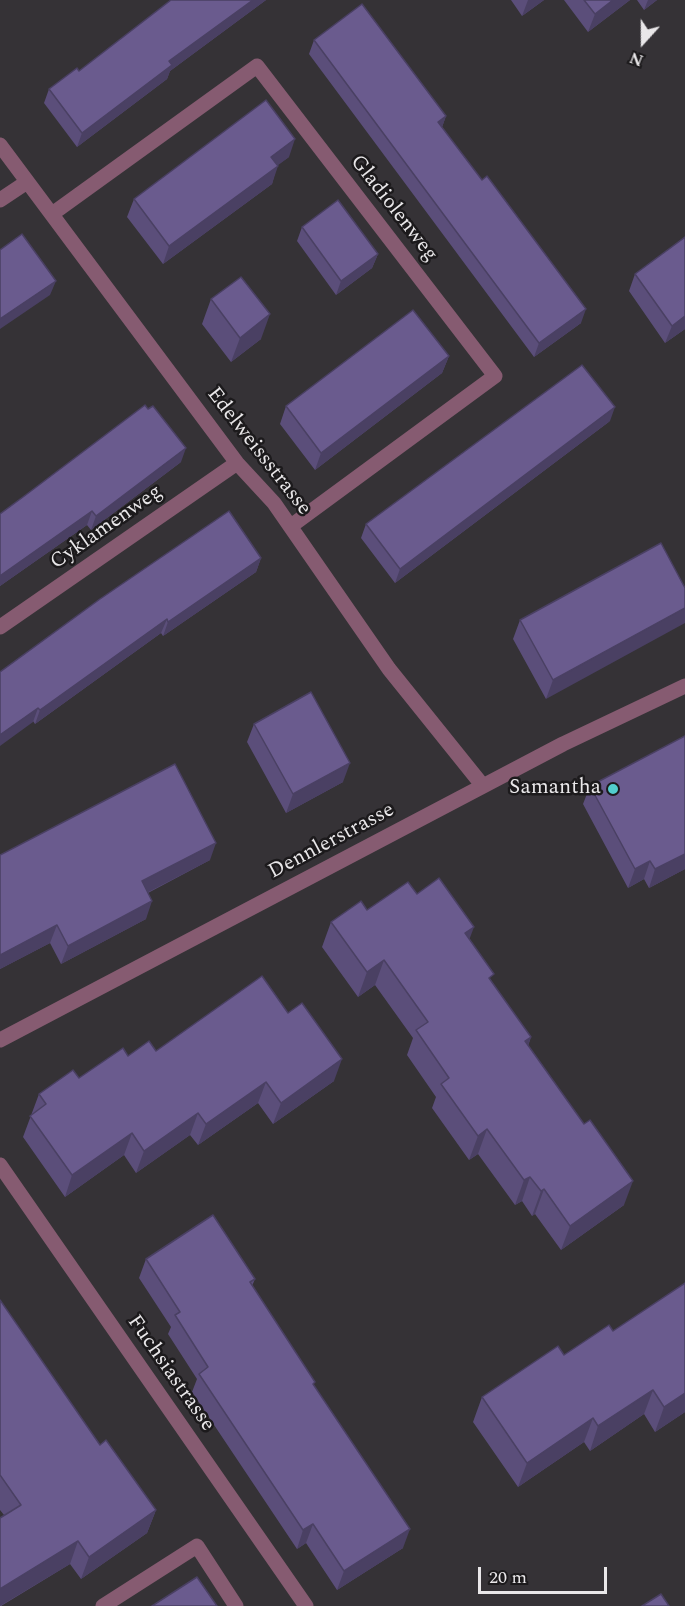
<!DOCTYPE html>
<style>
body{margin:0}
#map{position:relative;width:685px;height:1606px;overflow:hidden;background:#353236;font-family:Spectral,serif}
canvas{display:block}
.north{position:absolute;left:613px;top:12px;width:60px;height:60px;-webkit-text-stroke:4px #1c1a1c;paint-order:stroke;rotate:201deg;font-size:16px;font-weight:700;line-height:24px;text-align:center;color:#e9e7e9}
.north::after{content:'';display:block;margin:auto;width:21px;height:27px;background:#e9e7e9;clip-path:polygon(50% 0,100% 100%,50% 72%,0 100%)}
.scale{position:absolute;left:478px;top:1567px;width:129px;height:27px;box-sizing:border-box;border:3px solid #e9e7e9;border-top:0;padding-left:8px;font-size:18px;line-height:21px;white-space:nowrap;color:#e9e7e9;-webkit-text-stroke:4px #1c1a1c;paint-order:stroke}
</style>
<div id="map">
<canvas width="685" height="1606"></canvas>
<div class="north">N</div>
<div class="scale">20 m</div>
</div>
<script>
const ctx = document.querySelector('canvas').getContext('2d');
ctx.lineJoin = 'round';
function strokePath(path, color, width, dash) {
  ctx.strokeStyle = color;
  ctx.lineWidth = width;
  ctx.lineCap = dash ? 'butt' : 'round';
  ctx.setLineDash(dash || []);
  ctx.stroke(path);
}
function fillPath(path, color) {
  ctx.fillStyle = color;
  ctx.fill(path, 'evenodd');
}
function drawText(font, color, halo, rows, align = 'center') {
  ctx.font = font + ' Spectral,serif';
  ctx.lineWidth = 5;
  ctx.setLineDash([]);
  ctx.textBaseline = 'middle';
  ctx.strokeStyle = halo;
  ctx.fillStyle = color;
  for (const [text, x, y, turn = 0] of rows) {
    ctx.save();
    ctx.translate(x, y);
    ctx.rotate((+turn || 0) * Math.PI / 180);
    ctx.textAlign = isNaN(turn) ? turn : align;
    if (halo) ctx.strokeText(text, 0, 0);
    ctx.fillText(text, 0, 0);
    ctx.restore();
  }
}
const street = new Path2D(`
 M0,145L237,463L274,503L389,669L483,786
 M0,200L27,182
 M52,214L257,66L495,376L291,526
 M0,627L237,463
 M0,1040L563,744L685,686
 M0,1165L306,1606
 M103,1606L197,1546L236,1606`);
const wall = new Path2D(`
 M171,0H266L170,71L167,79L77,147L44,103L49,89L79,71Z
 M511,0H544L522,16Z
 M564,0H630L588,32Z
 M637,0H657L644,10Z
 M314,40L446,116L442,127L581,323L534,357L309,54Z
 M289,157L277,165L272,184L163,264L127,217L134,199Z
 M302,227L378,254L372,268L336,295L297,241Z
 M635,274L685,329L665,343L629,291Z
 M211,299L261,339L231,362L202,324Z
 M449,356L442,373L315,470L280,424L286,406Z
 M610,421L395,583L361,538L366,524Z
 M181,462L91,530L87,525L0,586V514Z
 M661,543L546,699L513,639L520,620Z
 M261,558L256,572L163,636L161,633L35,724L0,672Z
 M254,724L343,782L286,813L247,742Z
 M685,736V869L649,888L644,879L628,888L583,804L590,786Z
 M0,855L210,860L148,893L146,919L61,964L50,943L0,969Z
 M417,894L469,940L492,982L531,1037L528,1046L624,1205L561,1250L535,1214L532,1216L522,1201L515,1205L478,1154L469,1160L432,1108L436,1097L407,1055L413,1038L375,985L358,997L322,947L331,922Z
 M156,1051L334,1081L273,1124L258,1103L198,1145L190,1135L136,1173L124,1155L65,1197L23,1137L39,1094L79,1078L128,1056Z
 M146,1259L255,1279L252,1286L314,1386L403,1548L337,1590L306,1543L297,1549L192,1392L197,1379L168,1334L171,1327L139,1278Z
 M685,1283V1412L655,1432L644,1414L590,1451L584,1442L518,1487L473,1422L482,1397L564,1355L613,1331Z
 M0,1300L100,1445L156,1510L147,1533L81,1579L70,1564L1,1606H0L4,1515L0,1510Z`);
const shadedWall = new Path2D(`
 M253,0H266L170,71L167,79L77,147L82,133L169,61Z
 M528,0H544L522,16Z
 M613,0H630L588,32L595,14Z
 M648,0H657L644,10Z
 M446,116L441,130L438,122Z
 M295,139L289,157L265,175L271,157Z
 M278,166L272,184L163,264L169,246Z
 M378,254L372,268L336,295L341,281Z
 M56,281L50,295L0,329V319Z
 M586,309L581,323L534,357L539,343Z
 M270,314L261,339L231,362L240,338Z
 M685,316V329L665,343L672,326Z
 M449,356L442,373L315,470L321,453Z
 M615,407L610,421L395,583L400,569Z
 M186,448L181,462L91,530L96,516Z
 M92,511L87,525L0,586V576Z
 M261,558L256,572L163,636L168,622Z
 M685,608V623L546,699L553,680Z
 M167,619L161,633L35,724L40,710Z
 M38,708L33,722L0,746V735Z
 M350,763L343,782L286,813L293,794Z
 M216,843L210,860L135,899L142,881Z
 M685,854V869L649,888L655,869Z
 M650,861L644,879L628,888L635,869Z
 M152,901L146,919L61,964L68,946Z
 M57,925L50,943L0,969V955Z
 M474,927L465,951V933Z
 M384,960L375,985L358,997L367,972Z
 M531,1037L522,1062L525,1041Z
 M342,1059L334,1081L273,1124L281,1103Z
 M266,1082L258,1103L198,1145L206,1124Z
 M198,1113L190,1135L136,1173L144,1151Z
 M487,1129L478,1154L469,1160L478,1136Z
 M132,1133L124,1155L65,1197L72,1175Z
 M530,1177L522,1201L515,1205L524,1180Z
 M633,1181L624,1205L561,1250L570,1226Z
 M544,1189L535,1214L532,1216L541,1191Z
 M653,1390L644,1414L590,1451L598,1426Z
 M685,1393V1412L655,1432L664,1407Z
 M593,1418L584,1442L518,1487L527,1463Z
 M156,1510L147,1533L81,1579L89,1557Z
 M313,1524L306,1543L297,1549L303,1530Z
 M410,1529L403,1548L337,1590L344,1571Z
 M78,1541L70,1564L0,1606V1589Z`);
const building = new Path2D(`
 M171,0H253L169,61L172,65L82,133L49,89L77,68L79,71Z
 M584,0H613L595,14Z
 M362,4L446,116L438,122L482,180L487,176L586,309L539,343L314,40Z
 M266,100L295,139L271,157L278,166L169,246L134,199Z
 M338,200L378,254L341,281L302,227Z
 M22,234L56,281L0,319V250Z
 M685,237V316L672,326L635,274Z
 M241,277L270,314L240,338L211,299Z
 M413,310L449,356L321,453L286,406Z
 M582,365L615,407L400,569L366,524Z
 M145,405L148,409L153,406L186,448L96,516L92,511L0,576V514L27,494Z
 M229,511L261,558L168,622L167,619L40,710L38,708L0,735V672L100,599Z
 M661,543L685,588V608L553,680L520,620Z
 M311,692L350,763L293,794L254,724Z
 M685,736V854L655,869L650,861L635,869L590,786Z
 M175,764L216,843L142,881L152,901L68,946L57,925L0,955V855Z
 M439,878L474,927L465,933L494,974L489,978L531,1037L525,1041L584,1124L590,1120L633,1181L570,1226L544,1189L541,1191L530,1177L524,1180L487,1129L478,1136L441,1084L449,1078L416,1030L428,1022L384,960L367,972L331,922L361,901L367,910L408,882L417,894Z
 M262,976L288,1013L302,1003L342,1059L281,1103L266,1082L206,1124L198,1113L144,1151L132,1133L72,1175L30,1116L46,1104L39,1094L73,1070L79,1078L123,1048L128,1056L149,1041L156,1051Z
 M213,1215L255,1279L250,1282L315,1382L313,1384L410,1529L344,1571L313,1524L303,1530L199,1374L208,1367L175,1315L180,1312L146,1259Z
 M685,1283V1393L664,1407L653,1390L598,1426L593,1418L527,1463L482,1397L558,1346L564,1355L609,1325L613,1331Z
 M0,1300L100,1445L106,1440L156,1510L89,1557L78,1541L0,1589V1518L21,1505L0,1475Z
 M197,1577L217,1606H152Z
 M661,1594L669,1606H642Z`);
const markers = [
 [613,789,6,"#52cdcd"]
];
const streetNames = [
 ["Gladiolenweg",393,209,52],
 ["Edelweissstrasse",258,452,52],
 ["Cyklamenweg",107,528,-35],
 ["Dennlerstrasse",332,842,-28],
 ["Fuchsiastrasse",170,1374,55]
];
const poiNames = [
 ["Samantha",601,789]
];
strokePath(street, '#865b71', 15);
fillPath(wall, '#5b4e7a');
fillPath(shadedWall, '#4a4063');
fillPath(building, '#6a5b8e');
strokePath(building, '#4a4063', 1.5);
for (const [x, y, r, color] of markers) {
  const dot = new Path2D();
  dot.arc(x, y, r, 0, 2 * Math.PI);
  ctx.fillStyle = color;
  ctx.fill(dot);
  strokePath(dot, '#1c1a1c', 2);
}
drawText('21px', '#e9e7e9', '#1c1a1c', streetNames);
drawText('21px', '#e9e7e9', '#1c1a1c', poiNames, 'right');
</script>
